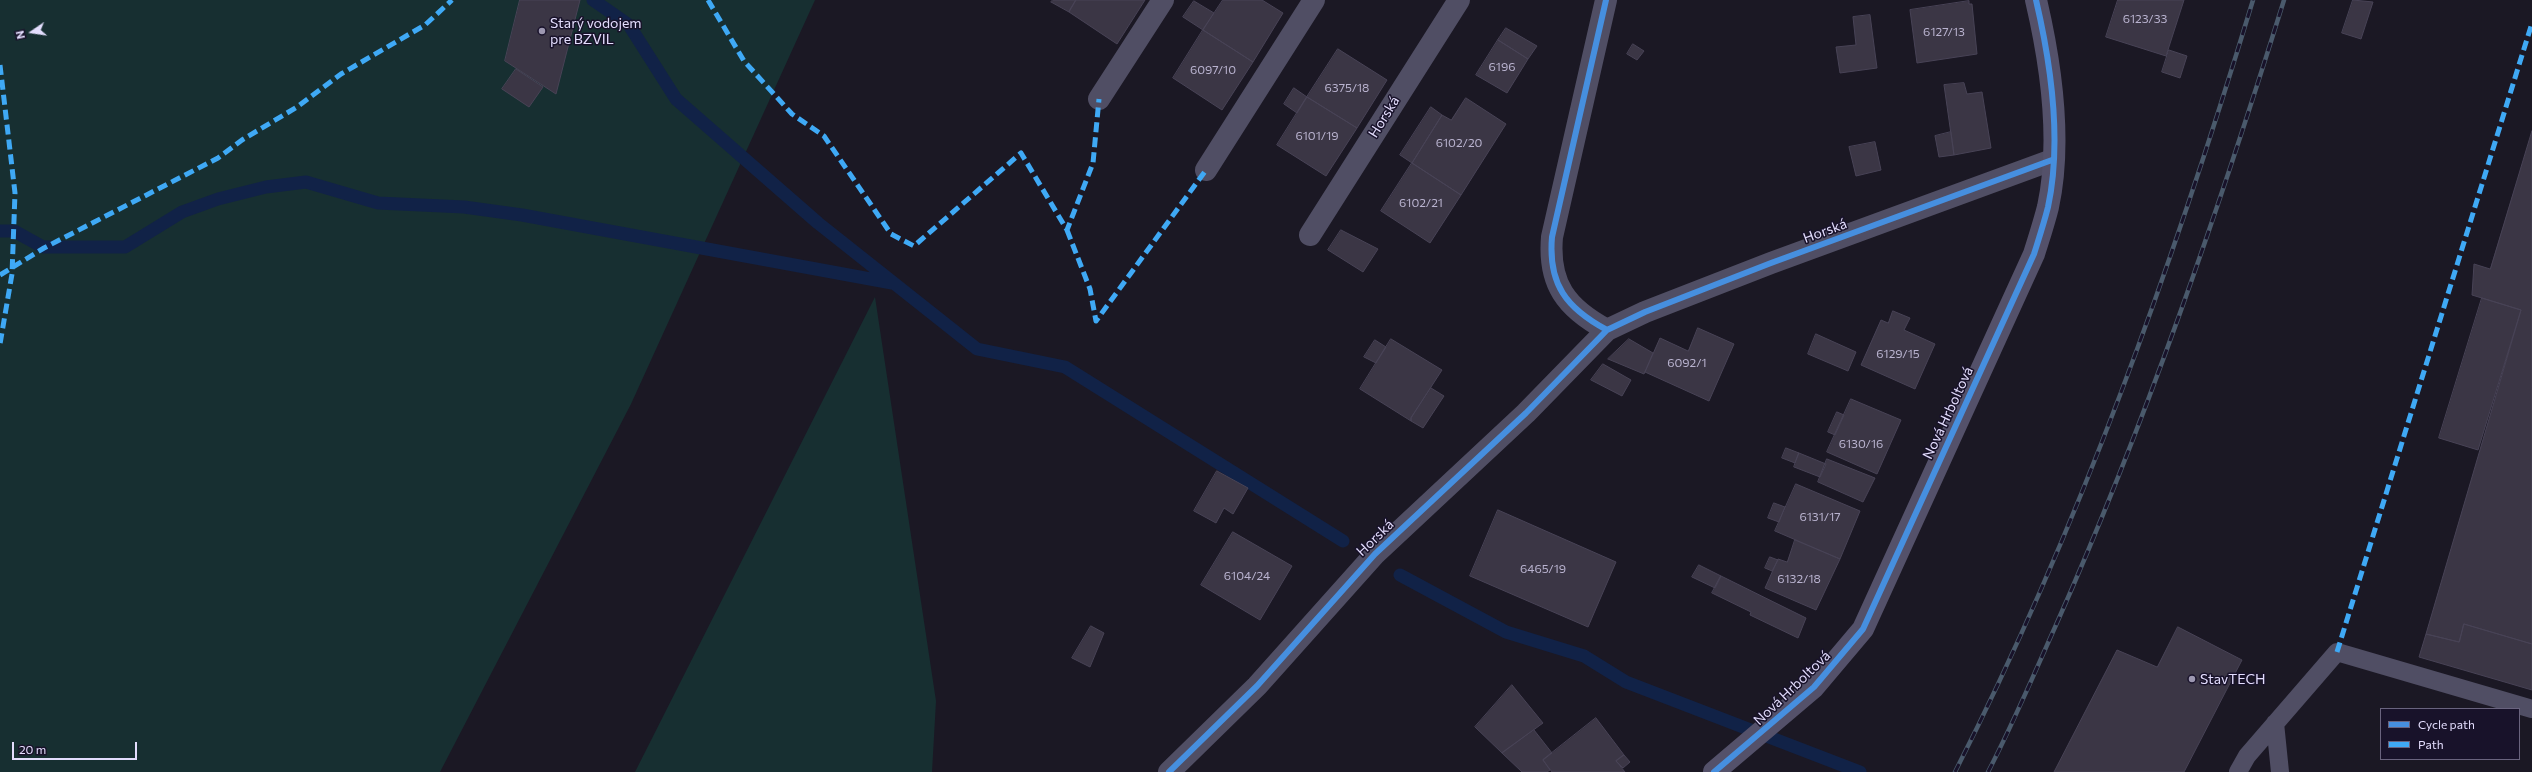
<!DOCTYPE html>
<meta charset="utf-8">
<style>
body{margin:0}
#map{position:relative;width:2532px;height:772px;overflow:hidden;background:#1b1824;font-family:Commissioner,sans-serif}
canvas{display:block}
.legend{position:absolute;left:2380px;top:708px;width:140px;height:52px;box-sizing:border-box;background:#18122a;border:1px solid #69637e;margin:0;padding:5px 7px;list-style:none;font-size:12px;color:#e3ddfd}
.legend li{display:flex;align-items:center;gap:8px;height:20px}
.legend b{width:20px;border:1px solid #69637e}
.north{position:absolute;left:12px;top:12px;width:40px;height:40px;-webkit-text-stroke:3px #18122a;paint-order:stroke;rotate:257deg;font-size:11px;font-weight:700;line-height:16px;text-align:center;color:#e3ddfd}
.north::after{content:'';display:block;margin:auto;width:14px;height:18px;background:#e3ddfd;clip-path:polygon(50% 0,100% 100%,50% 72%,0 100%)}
.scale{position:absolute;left:12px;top:742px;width:125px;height:18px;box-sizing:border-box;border:2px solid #e3ddfd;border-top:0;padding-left:5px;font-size:12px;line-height:14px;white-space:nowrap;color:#e3ddfd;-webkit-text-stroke:3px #18122a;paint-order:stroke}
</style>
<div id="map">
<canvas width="2532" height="772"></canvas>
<ul class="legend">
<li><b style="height:5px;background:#468fdf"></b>Cycle path</li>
<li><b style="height:5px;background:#3fa9f5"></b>Path</li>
</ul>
<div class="north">N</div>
<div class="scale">20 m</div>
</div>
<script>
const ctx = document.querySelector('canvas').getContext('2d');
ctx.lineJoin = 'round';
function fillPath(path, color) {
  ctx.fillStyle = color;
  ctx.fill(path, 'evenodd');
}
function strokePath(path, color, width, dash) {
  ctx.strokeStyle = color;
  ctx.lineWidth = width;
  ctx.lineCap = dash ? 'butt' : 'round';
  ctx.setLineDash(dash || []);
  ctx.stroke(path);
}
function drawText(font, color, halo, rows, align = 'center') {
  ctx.font = font + ' Commissioner,sans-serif';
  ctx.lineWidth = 3;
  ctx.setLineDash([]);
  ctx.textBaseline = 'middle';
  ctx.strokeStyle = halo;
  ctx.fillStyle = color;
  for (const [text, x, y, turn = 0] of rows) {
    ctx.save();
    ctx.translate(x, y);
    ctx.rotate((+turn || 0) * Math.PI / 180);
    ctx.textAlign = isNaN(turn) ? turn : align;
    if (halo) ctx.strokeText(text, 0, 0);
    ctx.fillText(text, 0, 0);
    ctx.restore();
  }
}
const green = new Path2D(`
 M0,0H815L631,404L440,772H0Z
 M875,297L936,701L932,772H635Z`);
const stream = new Path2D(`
 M593,0L629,25L676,99L818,223L977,349L1065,367L1343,541
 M0,231H14L43,247H125L182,212L218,199L266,187L306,182L378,203L464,207L522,215L892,283
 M1400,575L1506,632L1584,656L1626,682L1860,772`);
const building = new Path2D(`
 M520,0H580L556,94L505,61Z
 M1053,0H1076L1069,12L1051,2Z
 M1076,0H1145L1117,44L1069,12Z
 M1223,0H1262L1283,13L1253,62L1203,30Z
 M2118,0H2184L2166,56L2106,37Z
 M2353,0L2373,2L2361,39L2342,33Z
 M1194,1L1214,13L1203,30L1183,17Z
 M1969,1V4H1972L1977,54L1917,63L1910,10Z
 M1870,15L1877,68L1840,73L1836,47L1856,45L1853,17Z
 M1506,28L1537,46L1528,59L1498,40Z
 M1203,30L1253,62L1222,110L1173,78Z
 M1498,40L1528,59L1507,93L1476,75Z
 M1633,44L1644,51L1637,60L1627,54Z
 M1338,49L1387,80L1357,128L1307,97Z
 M2169,50L2187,56L2180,78L2162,72Z
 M516,69L543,87L529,107L502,89Z
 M1964,83L1967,94L1982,92L1991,148L1954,155L1944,85Z
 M1294,88L1307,97L1297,113L1284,104Z
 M1307,97L1357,128L1326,176L1277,145Z
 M1466,98L1506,124L1461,195L1412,163L1442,115L1451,120Z
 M1431,107L1442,115L1412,163L1400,155Z
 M2532,131V644L2464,624L2459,642L2426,634L2521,310L2472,295L2474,264L2490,269Z
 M1951,132L1954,155L1939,157L1935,136Z
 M1875,142L1881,170L1856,176L1849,147Z
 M1412,163L1461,195L1430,243L1381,211Z
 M1341,230L1378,249L1363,272L1328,250Z
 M2482,298L2521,310L2478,450L2439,438Z
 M1893,311L1910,318L1904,330L1935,344L1915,389L1861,365L1881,320L1888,323Z
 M1698,328L1734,344L1709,401L1645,372L1660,338L1688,351Z
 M1816,334L1856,352L1848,371L1808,354Z
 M1391,339L1442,370L1411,418V421L1360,389Z
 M1629,339L1653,353L1644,374L1608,359Z
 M1375,340L1386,347L1376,363L1364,357Z
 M1603,364L1631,380L1622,396L1591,380Z
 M1431,388L1444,396L1423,428L1411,421V418Z
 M1851,399L1901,420L1877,474L1827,452Z
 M1837,412L1844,415L1835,435L1828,432Z
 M1786,448L1799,453L1795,463L1782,458Z
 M1799,453L1826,464L1820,477L1794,467Z
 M1827,459L1875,478L1863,502L1818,482Z
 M1217,471L1248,488L1233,514L1224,508L1216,523L1194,511Z
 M1796,484L1860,511L1840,559L1775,531Z
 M1774,503L1785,507L1779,522L1768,518Z
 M1498,510L1616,562L1588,627L1470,576Z
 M1233,532L1292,566L1260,620L1201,585Z
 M1795,540L1840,559L1816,610L1765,588L1778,559L1787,562Z
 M1770,557L1778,560L1772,571L1765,568Z
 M1699,565L1721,576L1715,588L1692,577Z
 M1721,576L1806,618L1798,638L1750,615L1751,612L1712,593Z
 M2464,624L2532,644V690L2419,657L2426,634L2459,642Z
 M1091,626L1104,633L1090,667L1072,658Z
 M2178,627L2242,660L2184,772H2054L2117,650L2157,667Z
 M1512,685L1543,723L1502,753L1475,727Z
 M1596,718L1624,755L1616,761L1625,772H1552L1543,760Z
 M1534,730L1552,753L1543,760L1550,770L1547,772H1522L1502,753Z
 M1624,755L1630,762L1623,768L1616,761Z`);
const lane = new Path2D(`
 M2275,723L2280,772
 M2238,772L2247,756L2337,652L2532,709`);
const street = new Path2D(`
 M1606,0L1552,237C1548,284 1566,308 1607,330
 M1099,99L1163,0
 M1206,170L1314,0
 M1310,235L1459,0
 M1169,772L1257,686L1375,554L1526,413L1607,330L1645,312L1771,263L2052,160`);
const secondary = new Path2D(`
 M1714,772L1814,687L1863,629L2034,254C2039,238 2044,223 2048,207C2062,142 2051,64 2036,0`);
const rail = new Path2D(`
 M1955,772C2080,526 2173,264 2253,0
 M1988,772C2013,724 2034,674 2056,625C2146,422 2218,212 2284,0`);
const quiet = new Path2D(`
 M708,0L744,61L792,114L824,136L891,234L914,246L1021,153L1067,230L1093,163L1099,99
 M0,65L15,193L12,274L0,344
 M1067,230L1090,289L1096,321L1206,170
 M0,275L44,248L218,158L242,140L297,107L341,74L425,25L452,0
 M2337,652L2532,23`);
const cycleway = new Path2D(`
 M1606,0L1552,237C1548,284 1566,308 1607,330
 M1169,772L1257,686L1375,554L1526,413L1607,330L1645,312L1771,263L2052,160
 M1714,772L1814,687L1863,629L2034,254C2039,238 2044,223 2048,207C2062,142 2051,64 2036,0`);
const markers = [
 [542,31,4,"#9d98b1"],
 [2192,679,4,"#9d98b1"]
];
const numberNames = [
 ["6123/33",2145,19],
 ["6127/13",1944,32],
 ["6196",1502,67],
 ["6097/10",1213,70],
 ["6375/18",1347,88],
 ["6101/19",1317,136],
 ["6102/20",1459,143],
 ["6102/21",1421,203],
 ["6129/15",1898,354],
 ["6092/1",1687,363],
 ["6130/16",1861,444],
 ["6131/17",1820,517],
 ["6465/19",1543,569],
 ["6104/24",1247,576],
 ["6132/18",1799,579]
];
const poiNames = [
 ["Starý vodojem",550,23],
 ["pre BZVIL",550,39],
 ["StavTECH",2200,679]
];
const streetNames = [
 ["Horská",1384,117,-58],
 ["Horská",1825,231,-20],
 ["Nová Hrboltová",1948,413,-65],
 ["Horská",1375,538,-44],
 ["Nová Hrboltová",1792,688,-44]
];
fillPath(green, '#172f31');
strokePath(stream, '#112247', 13);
fillPath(building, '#3b3645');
strokePath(building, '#484356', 1);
strokePath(lane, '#504e64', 18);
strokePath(street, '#504e64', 22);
strokePath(secondary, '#54516a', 22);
strokePath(rail, '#4a5a6c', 4.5);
strokePath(rail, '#18122a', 3, [9]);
strokePath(quiet, '#3fa9f5', 5, [10, 5]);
strokePath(cycleway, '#468fdf', 6);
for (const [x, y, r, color] of markers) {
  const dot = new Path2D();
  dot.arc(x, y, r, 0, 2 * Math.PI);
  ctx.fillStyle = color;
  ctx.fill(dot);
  strokePath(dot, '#18122a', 1.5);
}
drawText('12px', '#b9b3cf', null, numberNames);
drawText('14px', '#e3ddfd', '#18122a', poiNames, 'left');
drawText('14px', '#e3ddfd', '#18122a', streetNames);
</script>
